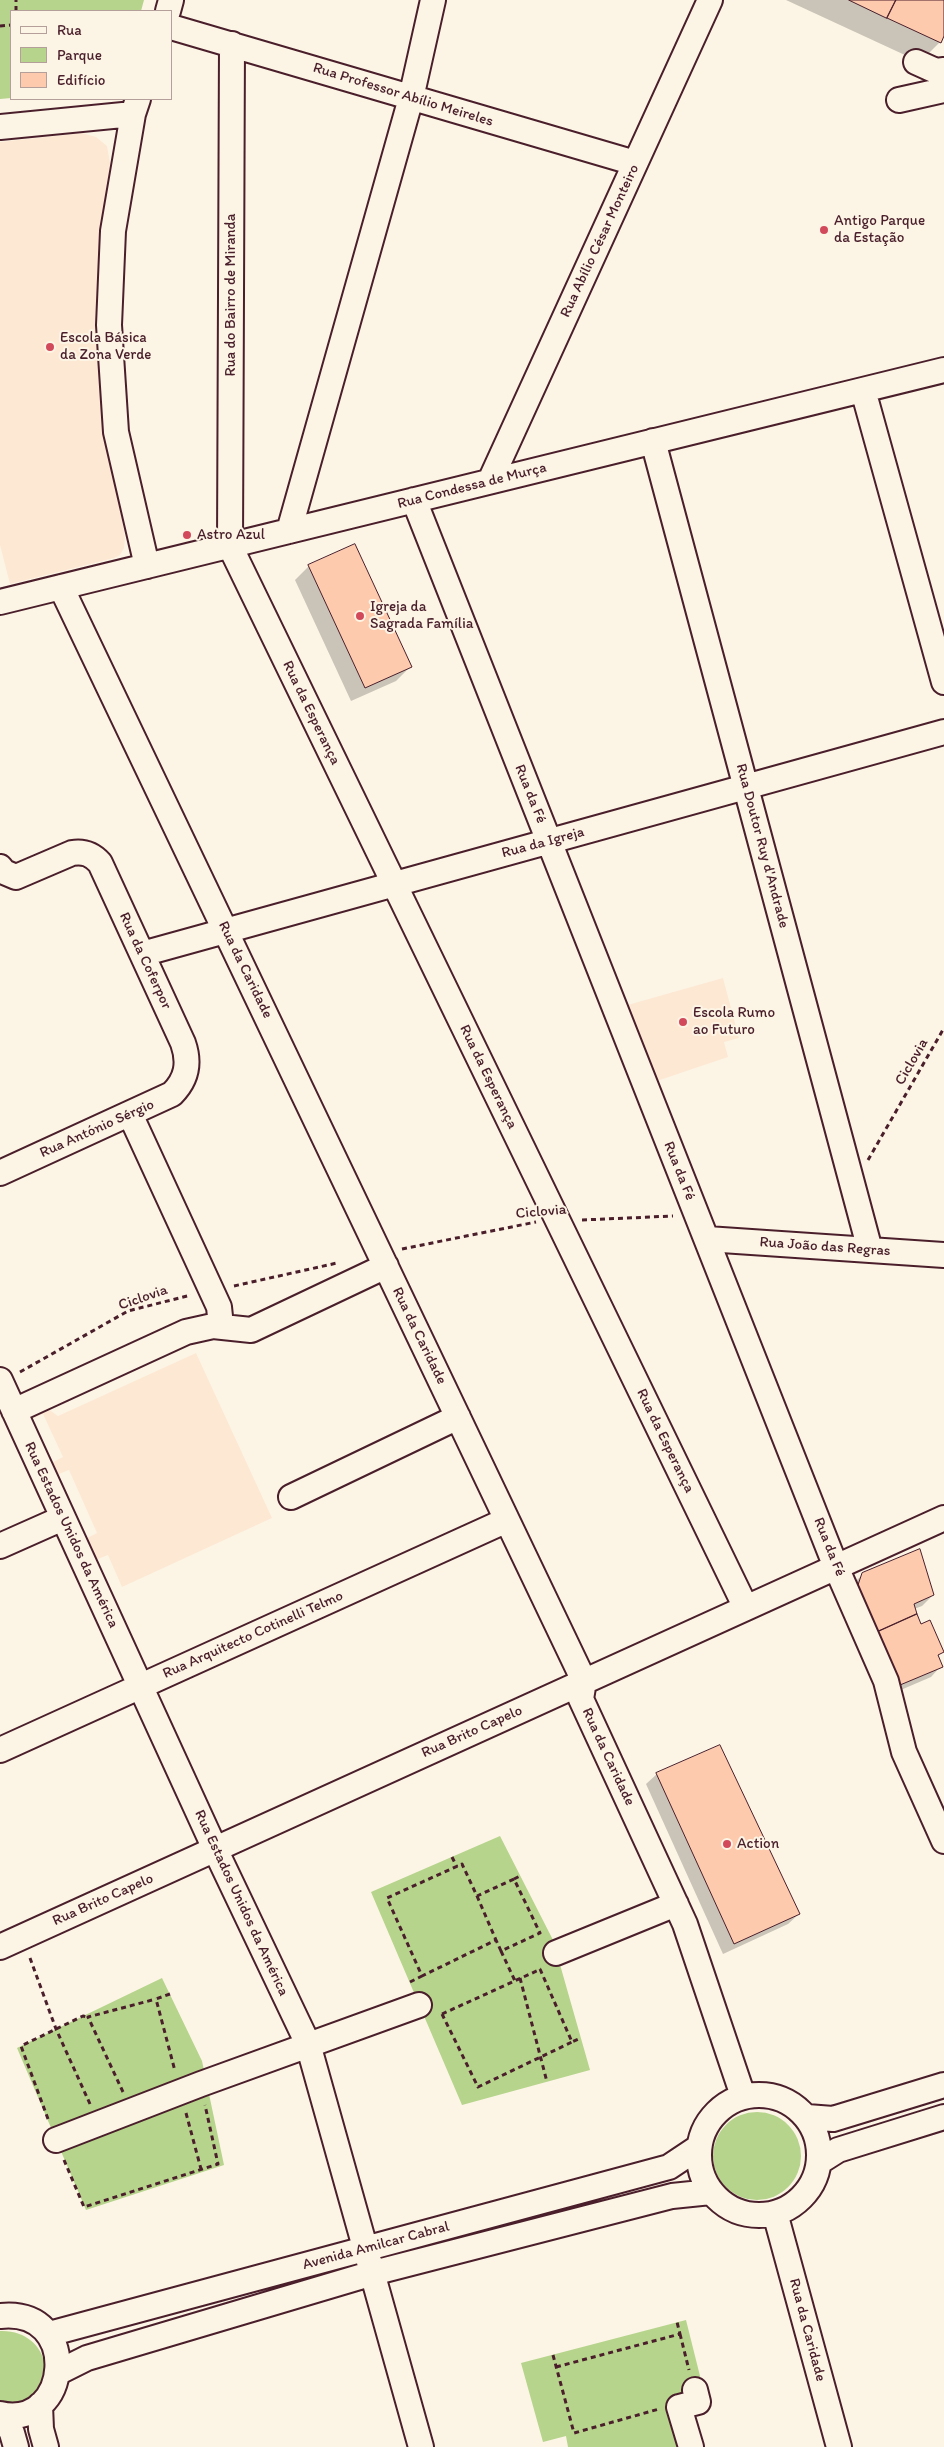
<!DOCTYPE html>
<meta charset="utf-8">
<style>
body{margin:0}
#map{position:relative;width:944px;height:2447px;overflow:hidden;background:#fcf5e5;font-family:Itim,sans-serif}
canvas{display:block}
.legend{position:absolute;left:10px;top:10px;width:162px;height:90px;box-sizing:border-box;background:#fcf5e5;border:1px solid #b59f9b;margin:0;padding:6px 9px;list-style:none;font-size:15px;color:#4a1f2b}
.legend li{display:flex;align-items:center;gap:10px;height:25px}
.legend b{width:25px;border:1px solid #b59f9b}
</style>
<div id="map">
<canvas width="944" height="2447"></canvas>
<ul class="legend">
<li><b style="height:6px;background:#fcf5e5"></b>Rua</li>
<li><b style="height:14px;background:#b6d48c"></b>Parque</li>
<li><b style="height:14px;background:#fecaae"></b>Edifício</li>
</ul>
</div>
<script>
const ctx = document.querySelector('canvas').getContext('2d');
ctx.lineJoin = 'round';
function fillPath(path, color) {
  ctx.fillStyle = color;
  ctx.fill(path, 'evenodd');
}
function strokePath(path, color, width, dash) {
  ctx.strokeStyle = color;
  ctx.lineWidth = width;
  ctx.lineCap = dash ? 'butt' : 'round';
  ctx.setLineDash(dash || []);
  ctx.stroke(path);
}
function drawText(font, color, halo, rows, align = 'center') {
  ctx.font = font + ' Itim,sans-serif';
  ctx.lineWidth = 4;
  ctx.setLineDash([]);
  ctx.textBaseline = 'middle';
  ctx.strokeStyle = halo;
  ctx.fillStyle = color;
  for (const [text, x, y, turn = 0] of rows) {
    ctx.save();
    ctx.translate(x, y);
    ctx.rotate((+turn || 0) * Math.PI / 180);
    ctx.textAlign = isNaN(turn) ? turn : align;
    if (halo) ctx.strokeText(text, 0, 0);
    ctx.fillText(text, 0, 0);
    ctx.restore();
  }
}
const built = new Path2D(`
 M82,133L96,137L107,146L110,163L101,272L99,327L101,397L125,538L124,548L120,555L114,558L10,584L0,545V142Z
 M723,978L739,1038L724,1042L728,1057L654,1082L624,1006Z
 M196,1353L272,1518L122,1587L108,1555L93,1561L83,1540L97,1533L69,1470L54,1476L49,1464L63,1457L43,1414L29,1420L28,1416L44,1406L58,1416Z`);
const green = new Path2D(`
 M0,0H144L141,11H11V98L0,99Z
 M500,1836L553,1940L590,2070L462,2105L371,1892Z
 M162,1978L202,2061L224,2165L86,2210L17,2048Z
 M713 2156a44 44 0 1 1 88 0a44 44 0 1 1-88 0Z
 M686,2320L703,2388L685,2401L667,2407L678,2447H568L566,2436L543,2442L521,2363Z
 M0,2331C50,2329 62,2392 20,2405C14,2407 6,2406 0,2406Z`);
const shadow = new Path2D(`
 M786,0H944V33L940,42L920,62Z
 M309,566L410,667L396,681L351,701L295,580Z
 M863,1574L933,1595L922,1606L914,1609L920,1626L942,1652L937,1657L941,1666L931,1677L889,1695L852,1585Z
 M657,1774L799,1914L788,1924L723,1954L646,1784Z`);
const building = new Path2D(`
 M849,0H896L887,18Z
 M896,0H944V36L941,43L887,18Z
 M355,544L412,667L365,688L308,565Z
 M920,1549L934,1595L914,1604L917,1614L877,1632L856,1591L862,1573Z
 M917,1614L921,1624L930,1620L944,1652L938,1655L943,1667L900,1685L877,1632Z
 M720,1745L800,1914L734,1944L656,1773Z`);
const path = new Path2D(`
 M16,11V0
 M0,26L11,25
 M868,1160L944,1028
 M582,1220L673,1216
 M402,1249L536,1222
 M234,1286L337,1263
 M20,1372L128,1311L191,1295
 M452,1857L457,1867
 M514,1879L520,1876
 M477,1896L496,1940L422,1976L387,1898L462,1864L477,1896L514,1879L540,1933L501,1951L496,1940
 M501,1951L515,1981
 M30,1958L56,2029L90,2104
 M540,1969L572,2042L581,2038
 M520,1978L547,2082
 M410,1982L422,1976
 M170,1994L156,1999L175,2071
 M442,2014L478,2087L572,2042
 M442,2014L541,1969
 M123,2092L88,2017L156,1999
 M186,2113L201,2169
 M48,2119L21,2046L83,2016L88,2017
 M64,2160L84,2207L218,2164L205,2105
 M680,2334L689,2370
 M553,2355L574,2433L659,2409
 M556,2367L680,2334L677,2322`);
const minor = new Path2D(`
 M168,11L171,0
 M171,27L635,163
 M232,44L230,546L746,1608
 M916,62L936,71L944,70
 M138,99L133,114L113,231L109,325L116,432L147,566
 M899,100L944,90
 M0,127L133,114
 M863,390L944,682
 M653,441L870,1250
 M490,481L710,0
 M414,500L836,1567L886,1681L904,1752L944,1841
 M289,531L411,98L433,0
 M61,587L584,1681L581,1699L685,1924L743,2096
 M0,602L944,370
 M0,867L4,872L16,877L72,853C84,851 92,854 100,863L183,1043C190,1063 187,1079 172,1094L0,1173
 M142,954L944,732
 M130,1114L219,1307L221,1326
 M707,1239L944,1255
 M0,1380L215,1849L308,2044L421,2447
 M14,1411L186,1332L213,1326L251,1330L386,1266
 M291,1497L458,1417
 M0,1546L63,1518
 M0,1750L507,1520
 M0,1947L944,1518
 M556,1953L676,1904
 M699 2155a60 60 0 1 1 120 0a60 60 0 1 1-120 0Z
 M807,2117L833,2119L944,2085
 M56,2140L201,2084L419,2005
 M819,2162L838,2150L944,2117
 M775,2213L839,2447
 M0,2316C82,2307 71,2430 0,2414
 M49,2334L669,2167L699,2147
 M59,2372L87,2358L373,2273L672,2196L711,2192
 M40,2405L41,2429L46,2447
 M3,2415L12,2433L16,2447
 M691,2447L679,2407L698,2402L695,2390`);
const markers = [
 [824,230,5,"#d1495b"],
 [50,347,5,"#d1495b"],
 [187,535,5,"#d1495b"],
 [360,616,5,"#d1495b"],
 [683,1022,5,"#d1495b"],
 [727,1844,5,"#d1495b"]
];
const streetNames = [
 ["Rua Professor Abílio Meireles",403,95,17],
 ["Rua Abílio César Monteiro",600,241,-65],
 ["Rua do Bairro de Miranda",231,295,-90],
 ["Rua Condessa de Murça",472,486,-14],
 ["Rua da Esperança",311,713,64],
 ["Rua da Fé",530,794,68],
 ["Rua da Igreja",543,843,-15],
 ["Rua Doutor Ruy d'Andrade",762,846,75],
 ["Rua da Coferpor",145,961,65],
 ["Rua da Caridade",245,970,64],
 ["Ciclovia",912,1062,-60],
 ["Rua da Esperança",488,1077,64],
 ["Rua António Sérgio",97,1129,-24],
 ["Rua da Fé",679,1171,68],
 ["Ciclovia",541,1212,-5],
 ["Rua João das Regras",825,1247,4],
 ["Ciclovia",143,1298,-19],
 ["Rua da Caridade",419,1336,64],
 ["Rua da Esperança",665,1441,64],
 ["Rua Estados Unidos da América",71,1535,65],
 ["Rua da Fé",829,1547,68],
 ["Rua Arquitecto Cotinelli Telmo",253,1635,-24],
 ["Rua Brito Capelo",472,1732,-24],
 ["Rua da Caridade",608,1757,65],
 ["Rua Brito Capelo",103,1900,-24],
 ["Rua Estados Unidos da América",241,1903,65],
 ["Avenida Amilcar Cabral",376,2246,-15],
 ["Rua da Caridade",807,2330,75]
];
const poiNames = [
 ["Antigo Parque",834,221],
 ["da Estação",834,238],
 ["Escola Básica",60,338],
 ["da Zona Verde",60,355],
 ["Astro Azul",197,535],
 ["Igreja da",370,607],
 ["Sagrada Família",370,624],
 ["Escola Rumo",693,1013],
 ["ao Futuro",693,1030],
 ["Action",737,1844]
];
fillPath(built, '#fde8d4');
fillPath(green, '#b6d48c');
fillPath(shadow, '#0003');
fillPath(building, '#fecaae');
strokePath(building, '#4a1f2b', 1);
strokePath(minor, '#4a1f2b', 28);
strokePath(path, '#4a1f2b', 3, [5, 4]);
strokePath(minor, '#fcf5e5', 24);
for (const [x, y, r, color] of markers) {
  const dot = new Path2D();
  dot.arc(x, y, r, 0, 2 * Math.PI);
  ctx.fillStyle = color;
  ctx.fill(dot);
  strokePath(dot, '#fcf5e5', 2);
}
drawText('15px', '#4a1f2b', '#fcf5e5', streetNames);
drawText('15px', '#4a1f2b', '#fcf5e5', poiNames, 'left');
</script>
